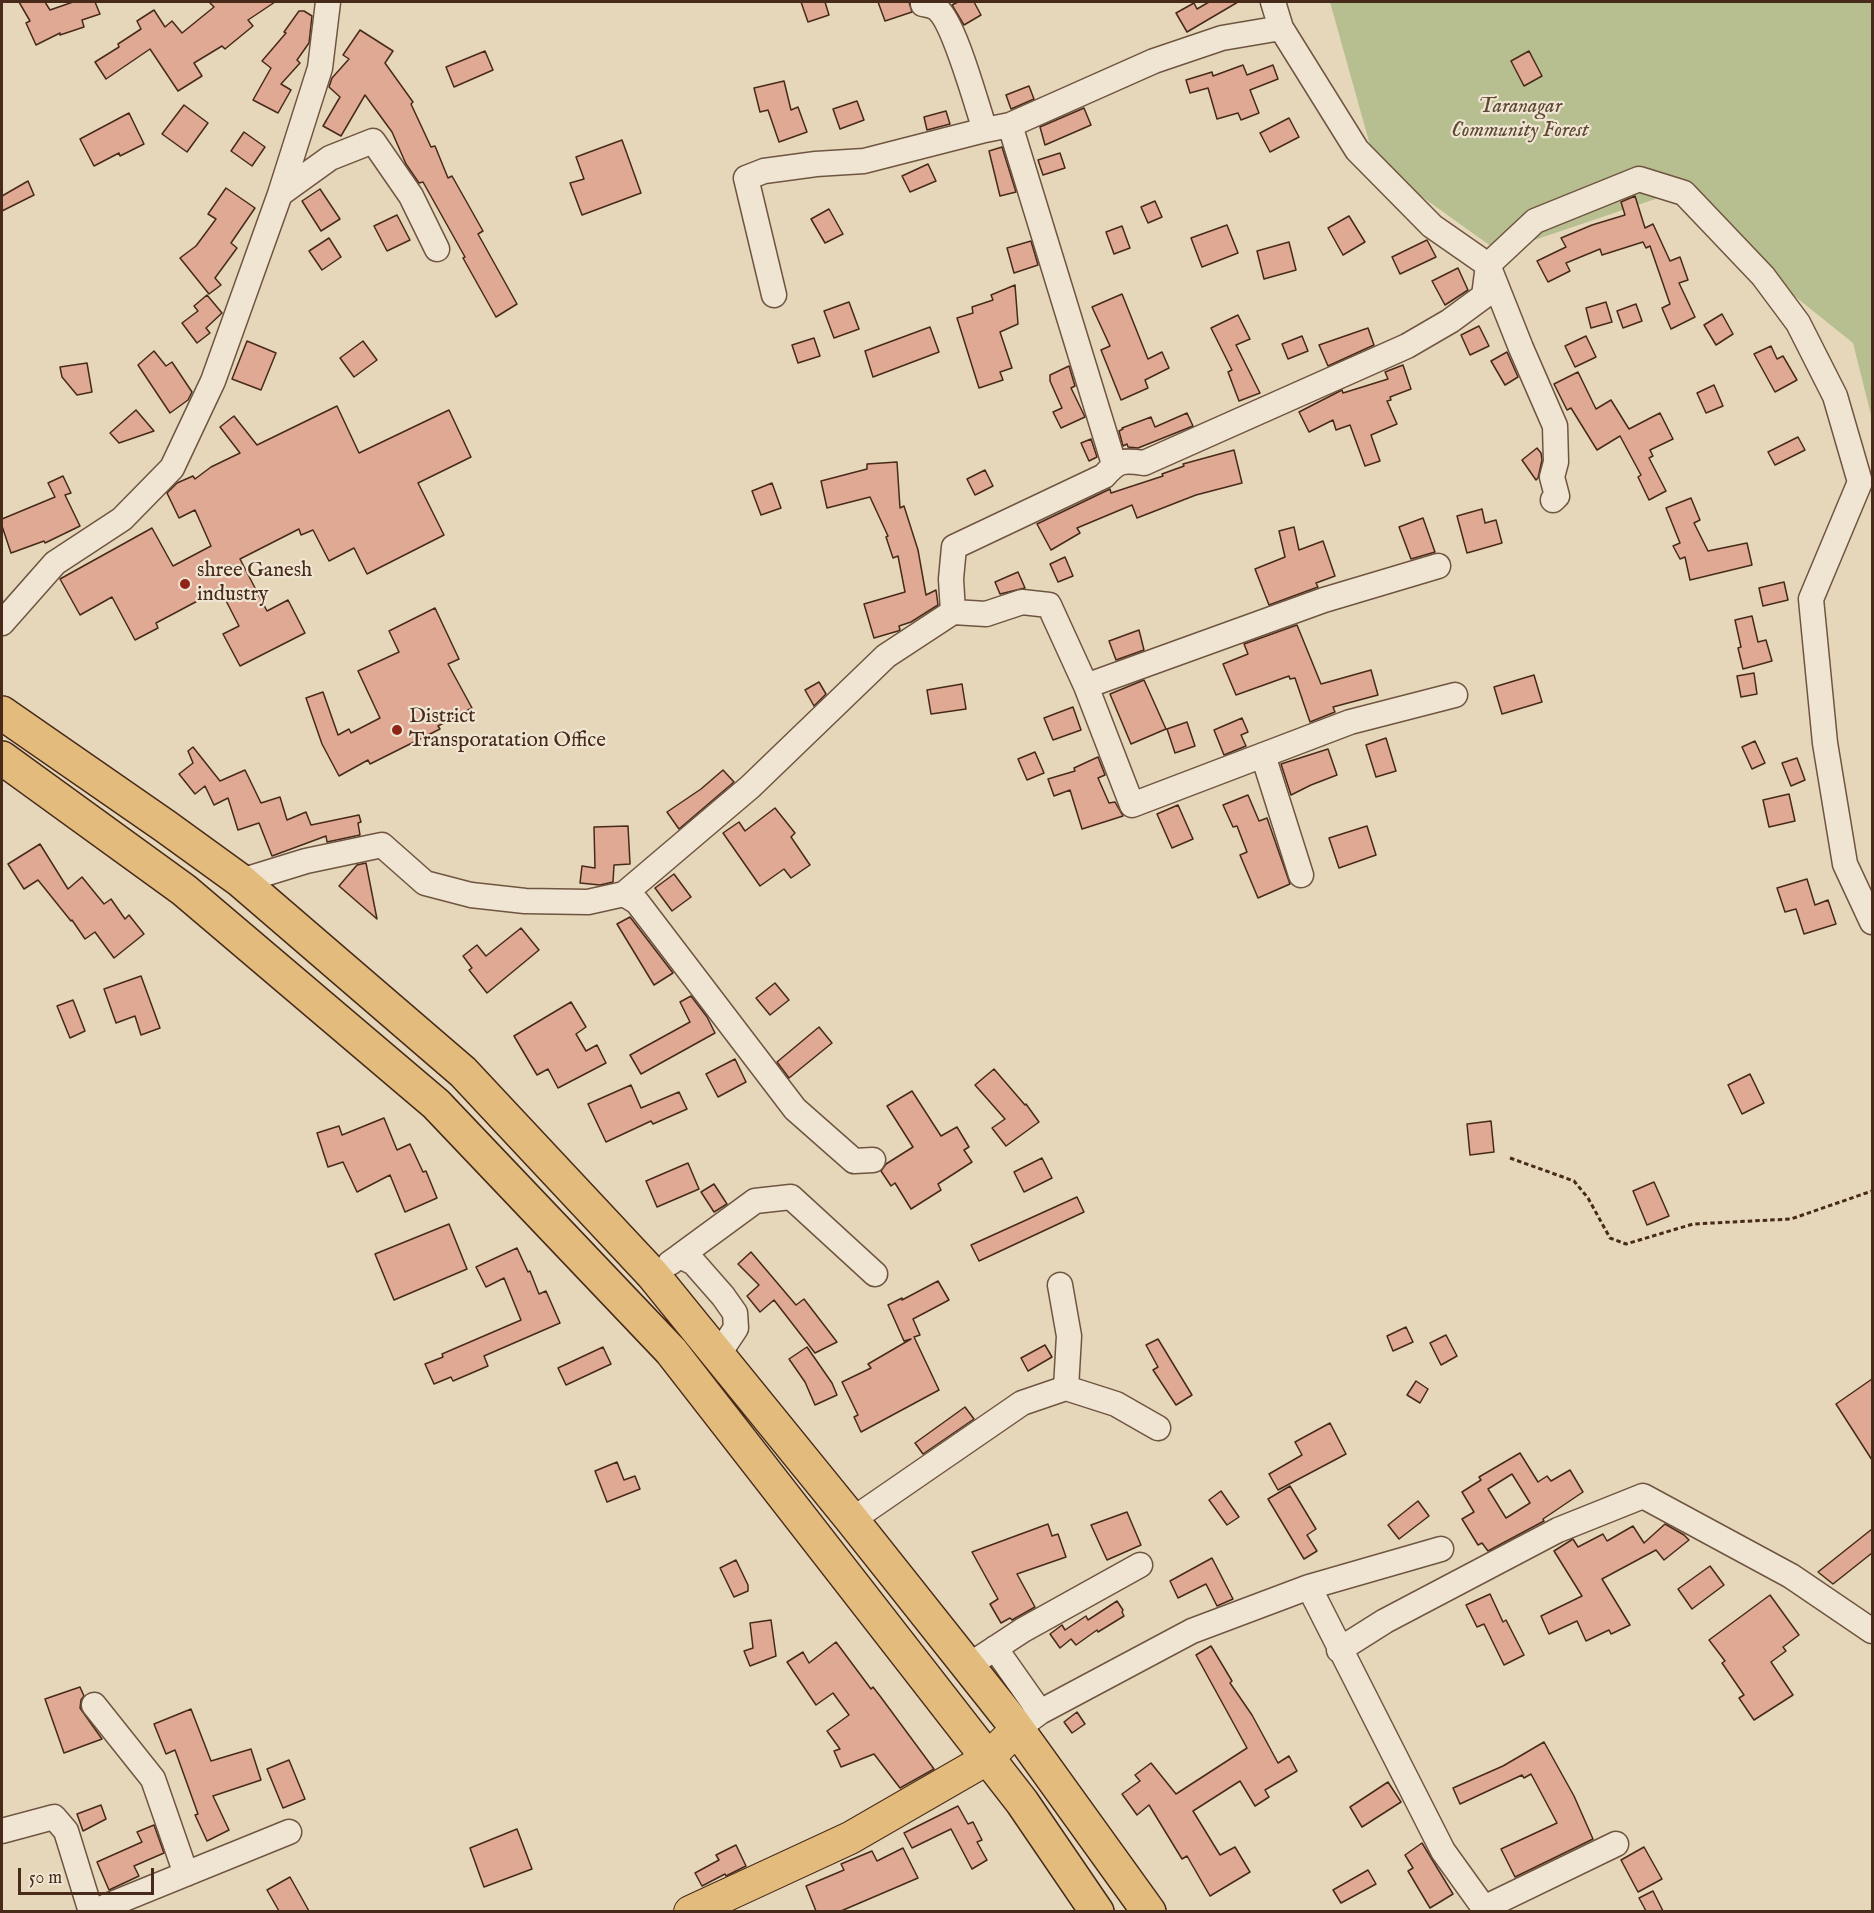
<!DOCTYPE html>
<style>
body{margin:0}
#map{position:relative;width:1874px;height:1913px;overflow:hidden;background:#e6d7ba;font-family:"IM FELL English",serif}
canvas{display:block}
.frame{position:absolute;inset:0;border:3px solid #472a19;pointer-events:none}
.scale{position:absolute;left:18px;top:1868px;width:136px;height:27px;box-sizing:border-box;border:3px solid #472a19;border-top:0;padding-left:8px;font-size:18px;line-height:21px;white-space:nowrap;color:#472a19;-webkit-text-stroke:4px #efe5d2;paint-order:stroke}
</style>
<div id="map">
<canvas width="1874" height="1913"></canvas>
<div class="frame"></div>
<div class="scale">50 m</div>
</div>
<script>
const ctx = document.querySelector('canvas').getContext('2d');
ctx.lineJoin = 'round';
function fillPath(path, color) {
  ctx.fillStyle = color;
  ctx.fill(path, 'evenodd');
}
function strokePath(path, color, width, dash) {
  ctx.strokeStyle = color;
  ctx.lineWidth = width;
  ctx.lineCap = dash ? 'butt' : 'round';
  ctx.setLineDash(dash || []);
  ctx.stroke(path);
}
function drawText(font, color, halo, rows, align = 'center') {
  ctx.font = font + ' "IM FELL English",serif';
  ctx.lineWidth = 4.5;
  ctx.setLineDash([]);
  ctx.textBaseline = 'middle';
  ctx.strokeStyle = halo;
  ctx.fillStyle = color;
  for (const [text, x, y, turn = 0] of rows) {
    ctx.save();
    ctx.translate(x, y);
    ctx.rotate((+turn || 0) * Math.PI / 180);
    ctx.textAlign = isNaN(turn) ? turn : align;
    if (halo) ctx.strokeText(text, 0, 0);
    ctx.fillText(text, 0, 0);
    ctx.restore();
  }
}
const green = new Path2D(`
 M1330,2H1872V419L1853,343L1767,274L1673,193L1499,252L1375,163Z`);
const building = new Path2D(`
 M19,2H45L50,10L73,2H95L100,14L82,20L84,27L60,35V33L36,45L26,23L30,21Z
 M209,2H275L248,20L253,26L225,49L222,46L194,63L202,76L178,91L150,49L106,79L95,62L119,47L118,44L141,29L137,21L154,10L165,27L172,21L182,33L214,7Z
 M801,2H825L829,15L808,22Z
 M878,2H909L912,12L885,21Z
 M958,2H974L981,15L964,25L952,5Z
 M1209,2H1238L1187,32L1176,13L1194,3L1197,9Z
 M299,11H304L312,16L309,43L297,60L300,63L281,84L291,90L278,113L253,100L271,68L262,61L286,33L284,32Z
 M360,30L393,51L385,63L413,102L411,104L431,147L435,146L448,178L452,176L483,231L478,234L517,304L496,317L463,258L465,257L423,182L419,183L406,164L392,132L365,95L341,136L323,126L340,97L329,87L332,78L349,59L343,55Z
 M485,51L493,70L454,87L446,67Z
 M1529,51L1542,76L1524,86L1511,61Z
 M1243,65L1247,75L1273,65L1278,79L1250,90L1259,113L1241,120L1238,113L1217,119L1208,88L1190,93L1186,80L1212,72L1213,76Z
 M784,81L791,110L798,107L807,132L779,142L768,110L760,112L754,88Z
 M1029,86L1034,99L1011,109L1006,95Z
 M857,101L864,120L840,129L833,109Z
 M184,105L208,123L187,152L162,134Z
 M1084,108L1091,125L1045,145L1040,127Z
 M946,111L950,124L927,130L924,117Z
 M129,113L144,144L120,156L119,153L94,166L80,139Z
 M1289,118L1299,137L1270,152L1260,133Z
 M244,132L265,147L252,166L231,151Z
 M622,140L641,193L582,215L570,183L584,179L576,157Z
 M1002,147L1016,192L1000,196L989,151Z
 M1060,153L1065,168L1043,175L1038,160Z
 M928,164L936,181L910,192L902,176Z
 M28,181L34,195L2,211V196Z
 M226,188L255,208L231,243L237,248L215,278L221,285L209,294L180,258L196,246L216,219L208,214Z
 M320,189L340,219L321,231L302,201Z
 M1635,196L1645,228L1653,224L1670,261L1680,257L1688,280L1679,283L1695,317L1671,329L1662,308L1670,304L1650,246L1646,248L1643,242L1602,255L1600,249L1566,263L1570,271L1548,282L1537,261L1566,247L1561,238L1592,225L1625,215L1621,202Z
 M1155,201L1162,217L1148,223L1141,207Z
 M829,209L843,234L825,243L811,219Z
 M397,215L410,240L387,251L374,226Z
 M1349,216L1365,242L1343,255L1328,228Z
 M1227,225L1238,253L1202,267L1191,238Z
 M1122,226L1130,248L1114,254L1106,232Z
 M329,238L341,257L322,270L309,251Z
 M1427,240L1436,257L1400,274L1392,257Z
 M1031,241L1038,265L1014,273L1007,248Z
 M1289,242L1296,270L1264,279L1257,251Z
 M1458,268L1468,290L1445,305L1432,281Z
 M1015,285L1018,324L1000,332L1012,368L1000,372L1003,380L979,388L957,318L973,313L972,307L993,300L991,295Z
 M1122,294L1148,359L1162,352L1169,368L1145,380L1148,388L1121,400L1101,350L1110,346L1092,307Z
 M207,295L222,313L206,328L210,333L197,343L182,323L198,311L194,306Z
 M849,302L859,329L834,338L824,311Z
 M1606,302L1612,322L1591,328L1586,308Z
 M1636,304L1642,321L1623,328L1617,311Z
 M1722,314L1733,334L1716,345L1704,325Z
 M1238,315L1250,339L1236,345L1260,393L1239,401L1228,372L1232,370L1211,328Z
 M1479,326L1489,346L1470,355L1461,335Z
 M930,327L939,352L873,377L865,351Z
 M1368,328L1374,345L1328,366L1319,345Z
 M1302,336L1308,351L1288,359L1282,344Z
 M1586,336L1596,357L1575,367L1565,346Z
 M814,338L820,356L798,363L792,345Z
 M247,341L276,353L261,390L232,379Z
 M363,341L377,360L354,377L340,358Z
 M1771,346L1777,359L1783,356L1797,380L1775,392L1754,354Z
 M154,351L166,366L172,362L192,392L188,400L170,413L138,365Z
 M1507,352L1518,377L1505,385L1491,361Z
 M87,363L92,392L77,395L62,377L60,367Z
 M1403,365L1411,389L1390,397L1391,400L1387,401L1397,424L1371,435L1380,461L1365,466L1350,425L1336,430L1333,420L1309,432L1299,412L1342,390L1343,393L1388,379L1385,372Z
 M1069,366L1075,386L1071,388L1085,417L1061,428L1053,412L1062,408L1050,381V375Z
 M1578,372L1596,409L1611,400L1629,429L1660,413L1673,439L1650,450L1653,456L1649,458L1666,491L1649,500L1638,477L1641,475L1620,436L1597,450L1571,408L1567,410L1554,384Z
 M1714,385L1723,406L1706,413L1697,393Z
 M337,406L359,453L449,410L471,457L418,483L444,535L367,574L354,548L329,561L313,530L301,535L299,529L240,559L267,611L288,600L305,633L240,666L223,634L239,626L220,589L156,623L158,628L135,640L112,597L80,615L60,579L152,528L173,566L211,546L195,510L179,518L167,493L177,483L193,476L195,479L211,467L240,453L220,427L234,416L257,445Z
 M136,410L154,431L119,443L110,433Z
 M1187,413L1193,426L1138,448L1128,447L1127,444L1123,446L1119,431L1123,429L1122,428L1151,417L1155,427Z
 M1798,437L1805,450L1775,465L1768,452Z
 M1091,439L1097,457L1089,461L1081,443Z
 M1537,448L1541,453L1542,460L1538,478L1536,480L1522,460Z
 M1234,450L1242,483L1196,495L1137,518L1132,505L1077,528L1080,533L1051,550L1037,524L1110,489L1111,493L1163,476L1162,474L1184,466L1183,464Z
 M897,462L900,508L904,506L918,550L926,595L936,590L938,605L911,622L899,626L900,630L898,631L874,638L864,604L905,592L898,556L893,558L886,537L888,536L870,497L827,508L821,481L867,469V464Z
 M985,470L993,486L975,495L967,479Z
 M63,476L71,493L65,495L80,526L45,543L44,541L11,553L2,526V519L55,497L48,483Z
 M772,483L781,508L761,515L752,491Z
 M1691,498L1700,520L1694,523L1708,551L1747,543L1752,565L1690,580L1685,557L1680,559L1673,546L1680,543L1666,508Z
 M1482,509L1485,523L1496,520L1502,543L1467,553L1457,516Z
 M1423,518L1435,552L1411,559L1399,527Z
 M1294,527L1299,550L1323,541L1335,576L1316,583L1318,587L1269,605L1255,569L1285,557L1279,531Z
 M1065,557L1073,576L1058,582L1050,564Z
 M1018,572L1025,588L1000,594L995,582Z
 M1784,582L1788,600L1763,606L1759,588Z
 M435,608L459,659L448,664L472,708L438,726L440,729L370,764L368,760L339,776L322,744L306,698L323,692L338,735L349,729L351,733L380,718L358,671L399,652L389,631Z
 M1752,616L1758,642L1766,640L1772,661L1743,669L1738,648L1741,647L1735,620Z
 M1297,625L1321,684L1371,670L1378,695L1333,707L1335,712L1310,722L1295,678L1290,679L1289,676L1236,695L1223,664L1248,654L1244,644Z
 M1139,630L1144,650L1116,660L1109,641Z
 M1754,673L1757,694L1741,697L1737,676Z
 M1534,675L1542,702L1502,714L1494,687Z
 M1144,680L1166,729L1131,744L1110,694Z
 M819,682L826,694L814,706L805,690Z
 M962,684L966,709L931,714L927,690Z
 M1073,707L1081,730L1053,740L1044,718Z
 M1242,718L1248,732L1241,735L1246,746L1224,755L1214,730Z
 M1187,722L1195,746L1175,753L1167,729Z
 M1386,738L1396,771L1376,777L1366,745Z
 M1755,741L1765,763L1752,769L1742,747Z
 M193,747L220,781L245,770L261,803L280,797L287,820L306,812L311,825L359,815L361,822L358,823L360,835L327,842L326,836L272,856L259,823L238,830L228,798L214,805L205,786L195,794L179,774L193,763L188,751Z
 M1328,749L1337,775L1311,785L1291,795L1281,764Z
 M1035,752L1044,773L1027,780L1018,759Z
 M1098,757L1105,775L1098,778L1109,803L1115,802L1123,816L1082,829L1070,790L1054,796L1048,779L1075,771L1074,768Z
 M1797,758L1805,780L1791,786L1782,763Z
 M723,770L734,782L679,829L667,812L701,789Z
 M1789,794L1795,821L1769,827L1763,800Z
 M1248,795L1259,821L1267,818L1290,884L1258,898L1240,855L1247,852L1237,826L1233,827L1223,805Z
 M1178,805L1193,839L1172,848L1157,814Z
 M775,808L795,833L791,837L810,865L791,878L784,869L760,886L723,833L739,822L745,831Z
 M628,826L630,864L614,865L613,882L600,885L580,883L582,866L595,868L594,827Z
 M1367,826L1376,855L1339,868L1329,838Z
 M40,844L68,889L82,877L104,904L111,899L125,919L129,915L144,934L114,958L95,932L85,939L72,920L71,921L38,880L24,889L8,864Z
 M366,863L377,919L339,886L357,865Z
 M674,874L691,897L672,911L655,888Z
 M1807,879L1815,905L1828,900L1836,924L1804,934L1796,909L1785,912L1777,888Z
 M630,917L673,973L654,985L617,924Z
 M521,928L539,950L487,993L469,970L472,968L463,956L477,945L486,956Z
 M141,976L160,1028L141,1035L135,1016L116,1023L104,989Z
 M775,983L789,1000L770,1015L756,998Z
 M691,996L707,1017L715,1033L641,1074L630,1055L690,1022L680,1002Z
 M73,1000L85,1031L70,1038L57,1006Z
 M571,1002L586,1027L576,1034L586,1051L597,1045L606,1063L558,1088L548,1069L537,1075L514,1036Z
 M819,1027L832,1043L789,1078L777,1062Z
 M735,1059L746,1082L718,1097L706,1074Z
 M994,1069L1025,1105L1026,1104L1039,1122L1006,1146L992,1128L1005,1119L975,1085Z
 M1750,1074L1764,1103L1742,1114L1728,1085Z
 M631,1085L641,1108L679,1092L687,1109L653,1124L651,1121L606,1142L588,1104Z
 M912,1091L941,1136L957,1127L969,1147L964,1150L972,1162L938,1184L941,1190L911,1209L895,1183L891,1186L881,1171L886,1164L913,1147L887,1106Z
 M384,1118L397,1150L410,1144L423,1172L426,1171L437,1198L405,1212L390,1175L357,1192L343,1162L328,1167L317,1133L339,1126L342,1135Z
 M1491,1121L1494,1152L1470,1155L1467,1124Z
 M1042,1158L1052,1178L1024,1192L1014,1172Z
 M688,1163L699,1189L657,1207L646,1181Z
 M1654,1182L1669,1216L1647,1225L1633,1191Z
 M714,1184L727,1204L714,1212L701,1192Z
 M1077,1197L1084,1212L979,1261L971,1245Z
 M449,1224L467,1269L394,1300L375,1254Z
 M517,1248L528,1272L530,1271L539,1294L546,1291L560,1323L484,1356L488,1366L453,1381L451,1377L434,1384L425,1364L443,1357L442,1354L521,1320L504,1278L486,1287L476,1267Z
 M751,1252L796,1305L804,1299L837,1342L815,1353L774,1300L760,1312L747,1296L759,1285L738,1264Z
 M938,1281L949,1300L913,1319L920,1335L914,1337L939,1390L861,1432L854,1417L858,1415L842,1382L871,1368L868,1364L911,1339L904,1341L888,1305L902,1298V1300Z
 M1406,1327L1413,1342L1393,1351L1387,1336Z
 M1446,1335L1457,1356L1441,1365L1430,1343Z
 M1158,1339L1192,1395L1176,1405L1153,1370L1158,1367L1146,1345Z
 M1045,1345L1052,1357L1028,1371L1021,1358Z
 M603,1347L611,1364L566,1385L558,1368Z
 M807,1347L832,1383L837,1395L815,1405L805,1382L789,1359Z
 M1872,1379V1460L1836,1404Z
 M1416,1381L1428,1389L1420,1403L1407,1395Z
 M965,1407L974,1419L923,1454L915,1443Z
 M1330,1423L1346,1454L1278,1490L1269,1474L1302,1455L1295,1442Z
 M1520,1453L1538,1482L1547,1476L1551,1481L1570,1470L1583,1492L1543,1519L1544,1521L1488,1551L1482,1543L1478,1545L1462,1519L1474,1512L1462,1492L1481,1480L1479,1477ZM1512,1474L1530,1503L1506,1518L1488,1489Z
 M617,1462L624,1480L635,1476L640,1489L607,1502L595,1471Z
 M1290,1486L1316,1529L1307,1535L1317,1551L1304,1559L1268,1499Z
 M1221,1491L1239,1517L1227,1525L1209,1500Z
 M1418,1501L1429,1516L1399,1539L1388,1525Z
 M1127,1512L1141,1545L1107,1560L1091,1525Z
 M1048,1524L1052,1536L1058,1534L1066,1557L1017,1574L1035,1607L1012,1620L1010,1618L1001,1623L990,1604L998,1599L972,1552Z
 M1665,1524L1684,1535L1689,1540L1664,1560L1656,1550L1602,1579L1630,1625L1611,1634L1609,1630L1586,1641L1577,1621L1549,1634L1541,1616L1582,1596L1554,1551L1573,1539L1578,1547L1603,1534L1607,1541L1633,1526L1644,1543Z
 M1872,1529V1553L1833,1584L1818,1572Z
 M1212,1558L1233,1599L1217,1606L1206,1584L1178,1598L1170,1581Z
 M736,1560L748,1585V1591L734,1597L720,1568Z
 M1710,1566L1724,1585L1692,1609L1678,1589Z
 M1490,1594L1503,1622L1506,1620L1524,1655L1504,1665L1484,1624L1477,1627L1466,1605Z
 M1770,1595L1799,1635L1783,1647L1786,1651L1771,1662L1793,1695L1754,1720L1739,1698L1744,1695L1722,1663L1725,1661L1709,1640Z
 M1117,1601L1123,1610L1122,1612L1124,1616L1098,1632L1097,1630L1076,1645L1071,1639L1060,1648L1050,1634L1062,1625L1065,1630L1086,1616L1088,1620Z
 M771,1620L776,1656L750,1666L744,1651L753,1648L750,1623Z
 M836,1642L871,1689L873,1687L880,1696L934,1769L900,1788L874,1754L841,1767L834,1751L840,1749L827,1731L849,1715L833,1693L816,1705L787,1662L803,1652L809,1663Z
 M1211,1646L1232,1681L1230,1683L1252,1715L1278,1763L1289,1756L1297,1771L1265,1790L1269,1797L1255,1806L1240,1781L1193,1811L1220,1855L1235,1847L1250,1872L1210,1896L1187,1856L1182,1859L1149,1805L1137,1815L1122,1794L1140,1781L1135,1775L1151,1763L1176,1794L1247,1748L1196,1655Z
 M80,1687L84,1696L81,1700L80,1708L102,1739L64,1753L45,1699Z
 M191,1709L211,1761L251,1749L261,1780L213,1796L229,1830L207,1841L195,1815L198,1814L175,1750L166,1754L154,1724Z
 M1077,1712L1085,1724L1072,1733L1064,1722Z
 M1544,1742L1574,1796L1593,1839L1515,1877L1501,1849L1557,1823L1531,1774L1524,1778L1522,1775L1460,1804L1453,1788L1503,1766Z
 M289,1760L305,1799L283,1808L267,1769Z
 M1388,1782L1401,1802L1362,1827L1350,1807Z
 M101,1805L106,1819L83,1831L77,1814Z
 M958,1806L968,1824L973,1822L982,1840L977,1842L987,1860L972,1869L951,1829L912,1848L904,1833Z
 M154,1825L164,1853L134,1866L139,1876L109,1890L97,1862L142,1842L137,1832Z
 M517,1829L532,1869L484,1887L470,1848Z
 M1422,1843L1453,1894L1430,1908L1408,1871L1413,1868L1405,1855Z
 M736,1845L746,1866L726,1876L725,1874L702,1886L695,1873L719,1860L716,1855Z
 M1644,1847L1662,1879L1638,1892L1621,1860Z
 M903,1848L918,1878L841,1911H816L806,1886L844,1870L841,1864L872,1851L877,1861Z
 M1368,1870L1376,1884L1341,1903L1333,1890Z
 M290,1877L309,1911H279L267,1890Z
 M1653,1891L1663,1911H1646L1639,1898Z`);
const path = new Path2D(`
 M1510,1158L1574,1181L1588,1198L1610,1238L1626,1244L1693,1224L1791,1219L1872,1191`);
const minor = new Path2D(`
 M1273,2L1281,28L1357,150L1432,226L1488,265L1521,348L1555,426L1556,462L1552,477L1557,496L1553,500
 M923,4C927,5 933,6 936,8C954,20 977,107 985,130
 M1010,125L1114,464
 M280,194L330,158L373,141L411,196L437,249
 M774,295L746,178L764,171L816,164L864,161L985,130L1010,125L1154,61L1222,38L1281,28
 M953,612L986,614L1022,602L1049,605L1086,686L1324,600L1438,566
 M2,623L55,563L122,519L172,468L213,381L280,194L320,68L328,2
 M1086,686L1132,805L1350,722L1455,695
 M1263,755L1301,875
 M241,881L306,861L382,845L425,883L471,895L525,901L588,902L624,894L750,787L886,656L953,612L951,579L954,547L1104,476C1118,460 1123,460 1144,463L1407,346L1450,321L1484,296L1488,265L1535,221L1639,179L1684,193L1763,276L1798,323L1835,396L1860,482L1811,599L1825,743L1845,864L1872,922
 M624,894L637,902L795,1109L854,1161L873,1160
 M680,1256L755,1201L791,1197L875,1274
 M670,1263L680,1256L694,1263L723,1296L735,1313L736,1328L718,1355
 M1060,1285L1069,1336L1066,1388
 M852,1520L1022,1403L1066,1388L1116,1404L1158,1428
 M1309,1587L1441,1549
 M995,1648L1040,1712
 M1339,1650L1385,1621L1558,1530L1643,1496L1791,1576L1872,1631
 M968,1666L1023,1630L1140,1565
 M94,1705L153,1779L186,1874
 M1017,1729L1040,1712L1192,1631L1309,1587L1443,1851L1484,1908L1616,1844
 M2,1831L54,1817L66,1831L91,1912
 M92,1912L289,1832`);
const major = new Path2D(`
 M690,1912L850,1838L987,1759L1017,1729`);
const highway = new Path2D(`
 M2,713L165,826L241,881L463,1072L653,1275L852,1520L1010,1719L1149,1912
 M2,758L184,890L436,1104L671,1351L1022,1802L1097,1912`);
const markers = [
 [185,584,6,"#8f2418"],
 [397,730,6,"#8f2418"]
];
const parkNames = [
 ["Taranagar",1520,108],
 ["Community Forest",1520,132]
];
const poiNames = [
 ["shree Ganesh",197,572],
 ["industry",197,596],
 ["District",409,718],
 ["Transporatation Office",409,742]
];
fillPath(green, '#b7be8f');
fillPath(building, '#dfa994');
strokePath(building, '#472a19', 1.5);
strokePath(minor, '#6f5541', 27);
strokePath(major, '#472a19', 34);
strokePath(highway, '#472a19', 36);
strokePath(path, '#472a19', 3, [4.5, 3]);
strokePath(minor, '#efe5d2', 24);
strokePath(major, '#e3bc7d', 32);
strokePath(highway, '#e3bc7d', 33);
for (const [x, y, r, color] of markers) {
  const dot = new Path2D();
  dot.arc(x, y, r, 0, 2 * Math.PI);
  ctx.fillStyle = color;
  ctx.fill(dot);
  strokePath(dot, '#efe5d2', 2);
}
drawText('italic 21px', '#5d4831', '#efe5d2', parkNames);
drawText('21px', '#472a19', '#efe5d2', poiNames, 'left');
</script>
